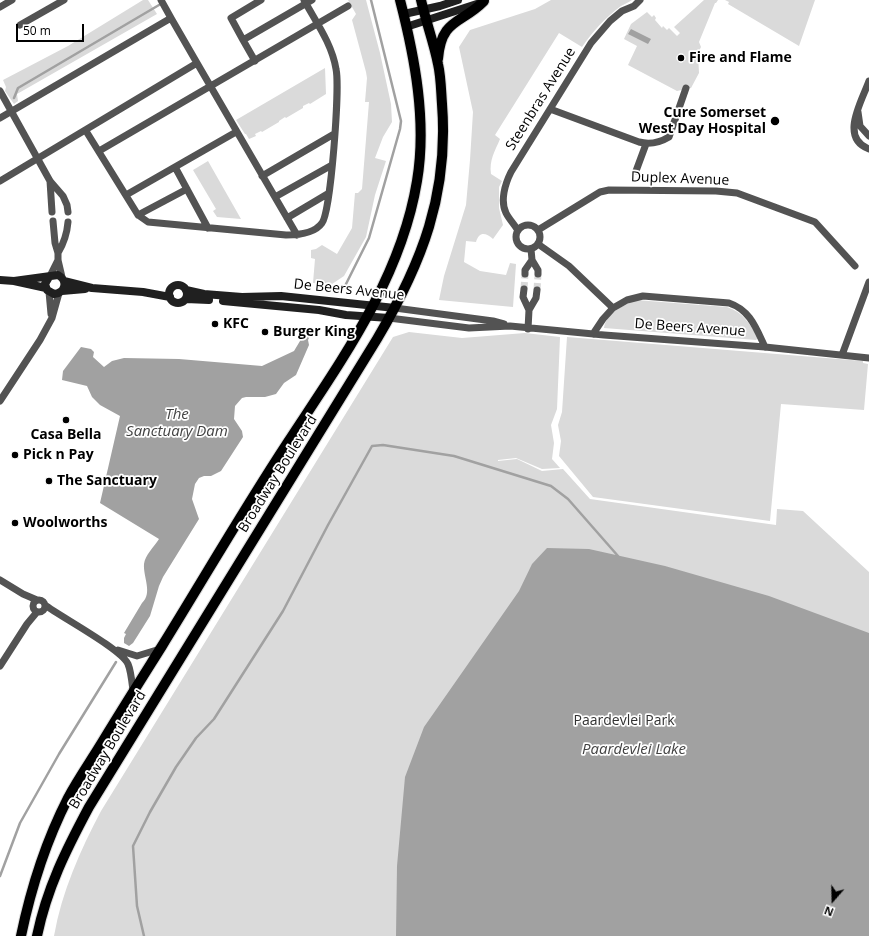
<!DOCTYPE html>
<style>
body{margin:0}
#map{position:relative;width:869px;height:936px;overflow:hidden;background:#fff;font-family:"Open Sans",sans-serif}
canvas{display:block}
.north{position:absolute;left:813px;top:880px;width:40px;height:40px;-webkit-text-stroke:3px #fff;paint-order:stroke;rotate:200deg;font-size:11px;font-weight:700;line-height:16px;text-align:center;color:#000}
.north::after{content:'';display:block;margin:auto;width:14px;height:18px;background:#000;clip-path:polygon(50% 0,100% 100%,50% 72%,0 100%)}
.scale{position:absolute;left:16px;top:24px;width:68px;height:18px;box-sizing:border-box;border:2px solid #000;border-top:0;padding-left:5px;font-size:12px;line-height:14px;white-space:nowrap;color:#000;-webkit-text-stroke:3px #fff;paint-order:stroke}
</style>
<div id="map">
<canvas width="869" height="936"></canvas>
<div class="north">N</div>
<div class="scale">50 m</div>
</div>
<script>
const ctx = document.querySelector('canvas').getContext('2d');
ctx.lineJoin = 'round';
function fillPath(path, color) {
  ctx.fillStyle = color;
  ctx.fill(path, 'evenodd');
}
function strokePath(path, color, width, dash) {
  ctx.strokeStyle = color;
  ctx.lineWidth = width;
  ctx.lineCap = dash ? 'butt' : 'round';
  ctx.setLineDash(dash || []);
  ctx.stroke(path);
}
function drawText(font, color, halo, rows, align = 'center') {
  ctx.font = font + ' "Open Sans",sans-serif';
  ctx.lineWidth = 3.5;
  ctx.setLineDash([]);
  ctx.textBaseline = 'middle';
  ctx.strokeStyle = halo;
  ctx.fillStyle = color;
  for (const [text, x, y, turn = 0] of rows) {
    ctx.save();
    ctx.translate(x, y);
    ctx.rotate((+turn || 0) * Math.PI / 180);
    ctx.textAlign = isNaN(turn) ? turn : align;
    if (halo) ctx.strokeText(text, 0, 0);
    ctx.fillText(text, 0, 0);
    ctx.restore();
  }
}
const green = new Path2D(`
 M143,0H148L157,14L17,94L18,101L14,104L5,91L6,87L3,80L68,46Z
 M348,0H366L380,53L391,104L392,122L383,137L375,158L386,161L375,195L366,237L344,276L332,284L313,283L315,259L311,258V250L316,249L322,245L337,254L352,228L355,193H358L362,189L369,102H365L367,78L366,72L352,20L356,14Z
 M551,0H632C629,2 625,4 621,6C605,18 593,31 582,47L559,33L495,135L500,139C495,151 489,160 491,174L502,181L499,187V208L503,225L493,239C485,232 479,232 476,242L466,241L464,262L480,271L506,275L510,263L516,264L513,307L439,300L444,276L466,205L470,160L473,112L459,47L470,30L535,9Z
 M704,0H718L716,3H715L699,42L701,47L698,53L699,73L691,88L677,91L628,65L637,46L624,39L631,24L647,12L652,17L654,15L656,18L655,20L662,28L663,26L667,30L669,28L677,36L680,33L674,27Z
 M725,0H815L799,46L728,4L729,2Z
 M325,68L326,94L310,104L309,103L303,106V108L286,118L285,117L279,121V122L262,132L261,131L255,134L256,136L249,139L246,134H245L236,120Z
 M208,161L241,219L217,217L213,211L216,209L193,170Z
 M636,300L727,307C743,312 750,324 758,338L756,340L604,328C606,313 624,305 636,300Z
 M409,332L462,338L525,333L560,337L557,409L551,425L554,443L552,459L560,468L542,469L516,458L498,460V461L517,459L542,471L563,469L590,499L776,525L777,509L803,511L869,572V936H54C62,891 80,851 101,811L393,337Z
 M567,337L863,361V363L868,364L864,410L781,404L770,521L593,497L559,456L561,441L558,425L562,412Z`);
const water = new Path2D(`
 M631,29L651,39L648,44L628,34Z
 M308,334L310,336L308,340L309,345L296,375L284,383L276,394L265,397H246L242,398L235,406L234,419L242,431L243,437L221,471L211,476H204L199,478L195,484L192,499L199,519L163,577L159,586L150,616L133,643L129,646L124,643V638L126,634L124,633L142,603C153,593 143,577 144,564C145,555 154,547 159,539L100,503L120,416L100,405L92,397L87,386L62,380L63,371L81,347L91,349L94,352L93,357L104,367L112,361L124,358L179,359L262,366L294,351L303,336Z
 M547,548L589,549L665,566L769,596L869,633V936H396L397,866L405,777L424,727L519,591L532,564Z`);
const stream = new Path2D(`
 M14,98L18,88L159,5
 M345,286L369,238L400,129L401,121L371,0
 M0,876L20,823L59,754L116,662
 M144,936L137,906L133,846L150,812L176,767L196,738L214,719L283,611L328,525L372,446L383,445L454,456L551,486L568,499L618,556`);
const streetTunnel = new Path2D(`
 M524,289L525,274
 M537,290L538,274`);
const street = new Path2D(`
 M161,0L171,18
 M261,0L231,18L243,40L312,0
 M0,7L12,0
 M20,25L64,0
 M243,40L255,61
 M869,81C862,101 839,138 869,149
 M0,91L50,181L63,196L67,205L68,212
 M550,109L639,142C650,145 659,143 669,137L686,88
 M858,112L860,126L869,136
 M0,118L171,18L197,63
 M86,131L138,215L148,222L286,235C298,235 315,233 322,223C331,211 340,87 336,69C332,44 316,22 304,0
 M99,151L348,6
 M175,167L208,228
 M636,171L646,144
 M262,176L334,134
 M0,181L197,63L297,235
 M50,181L52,212
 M126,195L236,132
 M275,197L332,165
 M138,215L187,189
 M287,218L329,193
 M53,221L55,243L58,253V260L62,277
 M516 237a12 12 0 1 1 24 0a12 12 0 1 1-24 0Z
 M517,229C514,224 509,219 506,213C500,201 505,184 511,172L591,43L610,21L622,11L634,6L640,0
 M538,230L600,192L609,190L716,191L737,193L815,222L855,266
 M538,244L569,266L613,308
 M531,249L532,260L538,270V274
 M58,253C64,243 67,234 68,222
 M525,274V270L532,260
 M50,276L58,260
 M524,289L523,297L529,310
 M49,292L51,314
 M395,308L493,321L504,324
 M389,318L469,328L510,326L604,335L765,347L869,358
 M528,329L529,310L536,298L537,290
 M593,334L603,319L613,308L627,300L643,296L729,303C750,310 756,328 765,347
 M842,355L869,282
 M0,401L40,340L52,318L59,293
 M0,580L23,594L37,600
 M33 606a6 6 0 1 1 12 0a6 6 0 1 1-12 0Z
 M45,605C61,617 121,649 128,664C131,671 132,682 133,691
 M118,650L137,656L160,649
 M0,666L27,624L37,612`);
const secondary = new Path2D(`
 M404,14L440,6L458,0
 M406,27L480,3
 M0,280L14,281L46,288
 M14,281L58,275C68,280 66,293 54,294L47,290L45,284L49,277
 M64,281L92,288L143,292L170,297
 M169 294a9 9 0 1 1 18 0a9 9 0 1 1-18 0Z
 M186,290L204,294L242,297L281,296L395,308
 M62,291L85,289
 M186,299L209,300
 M223,301L319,310L346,315L389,318`);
const primary = new Path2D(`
 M438,59C441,18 462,24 484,1
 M21,936C31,888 46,841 68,798C77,781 88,765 98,749C119,714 140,681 162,646C204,578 244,509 288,442C341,361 401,279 417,181C427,122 415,58 400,0
 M37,936C47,888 66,850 89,807L377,339C422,263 449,194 442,104C441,91 441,77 438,64C434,43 426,22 421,0`);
const markers = [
 [681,58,4,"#000"],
 [775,121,5,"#000"],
 [215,324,4,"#000"],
 [265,332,4,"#000"],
 [66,420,4,"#000"],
 [15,455,4,"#000"],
 [49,481,4,"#000"],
 [15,523,4,"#000"]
];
const poiNames = [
 ["Fire and Flame",689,58],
 ["Cure Somerset",766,113,"right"],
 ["West Day Hospital",766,129,"right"],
 ["KFC",223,324],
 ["Burger King",273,332],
 ["Casa Bella",66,435,"center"],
 ["Pick n Pay",23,455],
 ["The Sanctuary",57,481],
 ["Woolworths",23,523]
];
const streetNames = [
 ["Steenbras Avenue",541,99,-58],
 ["Duplex Avenue",680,179,2],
 ["De Beers Avenue",349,290,6],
 ["De Beers Avenue",690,328,4],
 ["Broadway Boulevard",278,474,-58],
 ["Broadway Boulevard",108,750,-59]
];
const parkNames = [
 ["Paardevlei Park",624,721]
];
const waterNames = [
 ["The",177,415],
 ["Sanctuary Dam",177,432],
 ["Paardevlei Lake",634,750]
];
fillPath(green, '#dadada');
fillPath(water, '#a1a1a1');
strokePath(stream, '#a1a1a1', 2.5);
strokePath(streetTunnel, '#d9d9d9', 7, [7, 3.5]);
strokePath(primary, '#dbdbdb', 12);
strokePath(street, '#535353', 7);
strokePath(secondary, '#202020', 8);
strokePath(primary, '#000', 10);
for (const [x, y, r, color] of markers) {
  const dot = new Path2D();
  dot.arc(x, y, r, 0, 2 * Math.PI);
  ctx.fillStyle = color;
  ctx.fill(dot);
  strokePath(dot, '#fff', 1.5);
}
drawText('bold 14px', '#000', '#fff', poiNames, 'left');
drawText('14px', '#000', '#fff', streetNames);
drawText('14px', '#313131', '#fff', parkNames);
drawText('italic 15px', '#424242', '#fff', waterNames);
</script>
